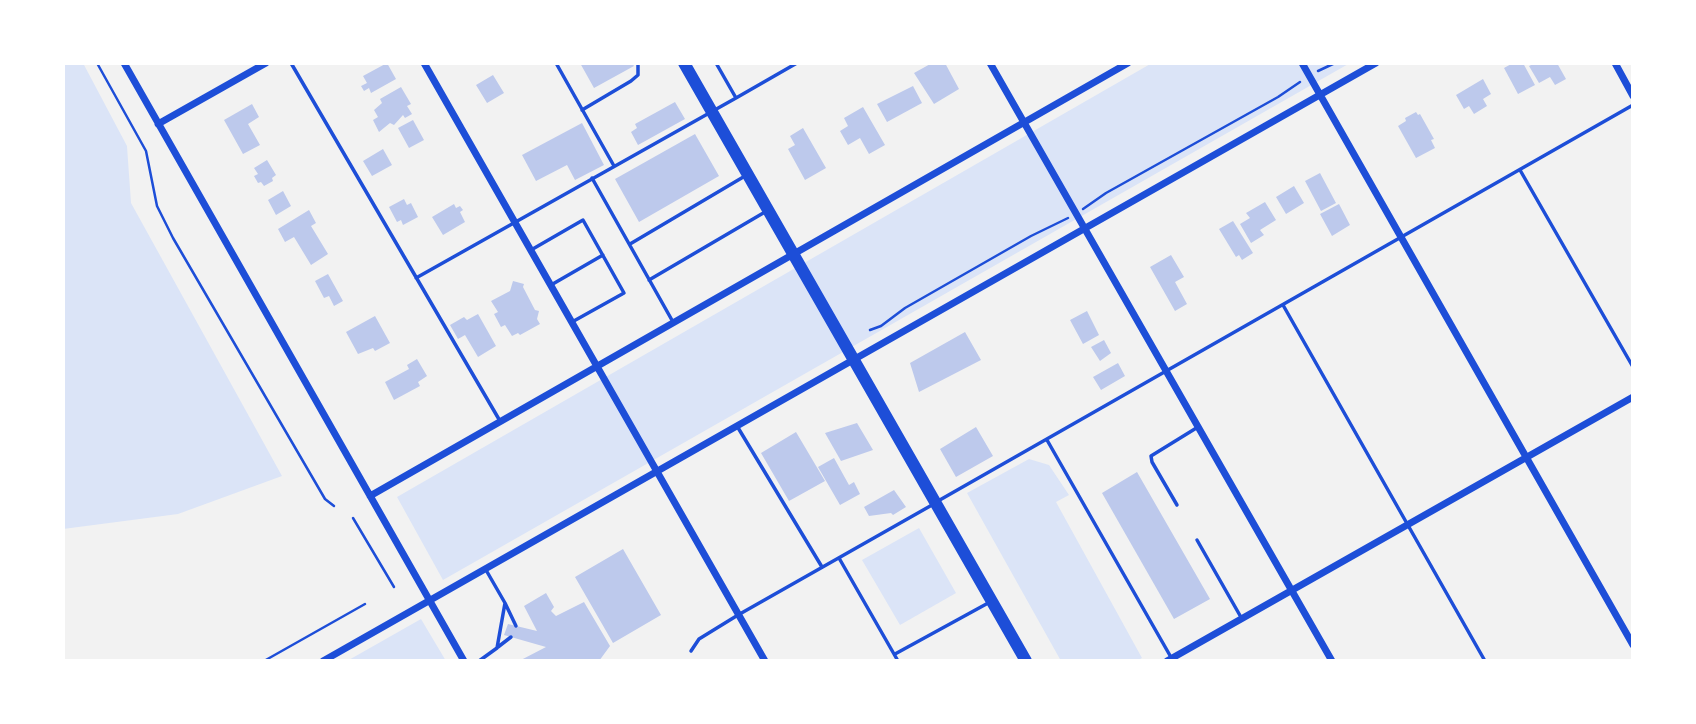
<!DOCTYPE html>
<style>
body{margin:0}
#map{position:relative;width:1696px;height:724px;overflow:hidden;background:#f2f2f2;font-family:Overpass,sans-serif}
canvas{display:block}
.frame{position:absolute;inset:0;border:65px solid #fff;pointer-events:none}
</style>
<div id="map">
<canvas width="1696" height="724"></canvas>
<div class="frame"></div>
</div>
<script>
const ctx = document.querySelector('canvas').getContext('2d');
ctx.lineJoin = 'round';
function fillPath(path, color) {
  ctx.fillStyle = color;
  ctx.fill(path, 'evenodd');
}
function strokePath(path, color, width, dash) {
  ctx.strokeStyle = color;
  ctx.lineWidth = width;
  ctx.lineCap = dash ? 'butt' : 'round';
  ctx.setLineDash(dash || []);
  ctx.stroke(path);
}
const green = new Path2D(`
 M63,63H83L127,146L131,203L282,476L178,514L63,529Z
 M1152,63H1350L443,580L397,497Z
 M1029,459L1049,465L1069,495L1056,502L1142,658L1136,661H1061L967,493Z
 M919,528L956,593L900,625L862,560Z
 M421,619L446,661H347Z`);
const building = new Path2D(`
 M387,63L396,79L371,93L369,88L364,91L361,86L367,83L363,76Z
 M580,63H632L634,66L594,88Z
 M932,63H945L959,89L934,104L914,73Z
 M1513,63H1523L1535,85L1518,94L1504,68Z
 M1535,63H1557L1566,79L1555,85L1550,77L1539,83L1529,66Z
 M493,75L504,93L487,103L476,85Z
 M1483,79L1491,94L1483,99L1487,106L1474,114L1469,106L1464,109L1456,95Z
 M913,86L922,103L887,122L877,104Z
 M401,87L411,104L407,106L412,114L405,118L403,115L394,125L390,123L379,132L373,120L378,117L374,110L382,103L380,99Z
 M675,102L685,119L638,145L631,132L637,128L635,124Z
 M252,104L259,117L248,124L260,145L243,154L224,120Z
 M863,107L885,145L869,154L860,138L848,145L840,131L848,126L844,118Z
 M1416,112L1418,115L1420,114L1434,139L1431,140L1435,148L1416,158L1398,126L1406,121L1405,118Z
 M413,120L424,140L409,148L398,128Z
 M582,123L604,165L575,180L567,165L536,181L522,155Z
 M803,128L826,168L805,180L788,149L795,145L790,136Z
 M695,134L719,176L639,222L615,179Z
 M383,149L392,165L372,176L363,161Z
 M267,160L276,175L272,178L273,181L264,186L261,182L258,183L254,176L258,174L254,168Z
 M1320,173L1336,203L1321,211L1305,181Z
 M1294,186L1304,203L1286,214L1276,197Z
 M283,191L291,206L276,215L268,200Z
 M404,199L407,205L411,203L418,217L403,225L401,220L397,222L389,207Z
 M1265,202L1276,220L1260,230L1264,235L1251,243L1240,224L1250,218L1246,213Z
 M454,204L456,208L460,206L463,210L460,212L465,222L443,235L432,217Z
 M1339,204L1350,225L1332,236L1320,214Z
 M309,210L316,223L311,226L328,254L311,265L294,237L285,242L278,229Z
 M1233,221L1253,253L1242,260L1239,255L1236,257L1219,229Z
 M1171,255L1184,277L1175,282L1187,304L1175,311L1150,267Z
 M328,274L343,301L334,306L329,296L324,298L315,281Z
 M513,281L524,284L523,287L535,310L539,311L537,319L540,324L520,335L518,333L512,336L505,325L501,327L494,314L498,312L491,301L510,291Z
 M1087,311L1099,335L1083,344L1070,320Z
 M478,314L496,346L478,357L465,335L458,339L450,325L464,317L467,320Z
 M375,316L390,343L375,351L373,348L358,354L346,332Z
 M965,332L981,360L919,392L910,363Z
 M1104,340L1111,353L1100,361L1091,347Z
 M417,359L427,376L418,382L420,386L394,400L385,382L409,369L407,365Z
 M1118,363L1125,376L1101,390L1093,377Z
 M857,423L873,450L841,461L825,433Z
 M976,427L993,456L956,477L940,449Z
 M796,432L825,481L789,501L761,453Z
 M834,458L849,485L854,482L860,494L840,505L818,467Z
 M1137,472L1210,599L1174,619L1102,493Z
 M894,490L906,507L893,515L891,513L869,516L864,507Z
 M623,549L661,615L613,643L575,577Z
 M546,593L554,607L551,611L556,616L584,602L610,646L599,661H519L546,647L504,635L508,624L537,631L524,606Z`);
const path = new Path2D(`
 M97,63L146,151L157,206L173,238L325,499L334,506
 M1318,71L1335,63
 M1083,209L1106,193L1278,97L1300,82
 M870,330L881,326L905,308L1031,236L1068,218
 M353,518L394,587
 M264,661L365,604`);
const service = new Path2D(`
 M291,63L500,421
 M556,63L614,166
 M736,98L797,63
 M582,110L631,81L638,75V63
 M1520,170L1633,367
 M592,178L673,322
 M630,244L745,176
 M531,250L583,220L624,293L572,322
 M416,278L736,98L716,63
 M649,280L765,212
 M551,285L603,255
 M1283,305L1485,661
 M737,426L822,567
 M1047,440L1172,659
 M938,501L1633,105
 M1177,505L1152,462L1151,456L1198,427
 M1197,540L1242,619
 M839,558L898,661
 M505,603L516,626
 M498,647L511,637
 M691,651L699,639L738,615L932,505
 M895,654L990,602
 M479,661L497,648L505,603L486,570`);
const minor = new Path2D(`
 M124,63L464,661
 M424,63L765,661
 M990,63L1332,661
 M1302,63L1633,645
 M1615,63L1633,96
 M158,124L266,63
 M370,496L1128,63
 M323,661L1376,63
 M1167,661L1633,397`);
const primary = new Path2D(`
 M684,63L1026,661`);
fillPath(green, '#dbe4f7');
fillPath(building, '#bdc9ec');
strokePath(path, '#1d4ed8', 2.5);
strokePath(service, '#1d4ed8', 3.5);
strokePath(minor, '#1d4ed8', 7);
strokePath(primary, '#1d4ed8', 12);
</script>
